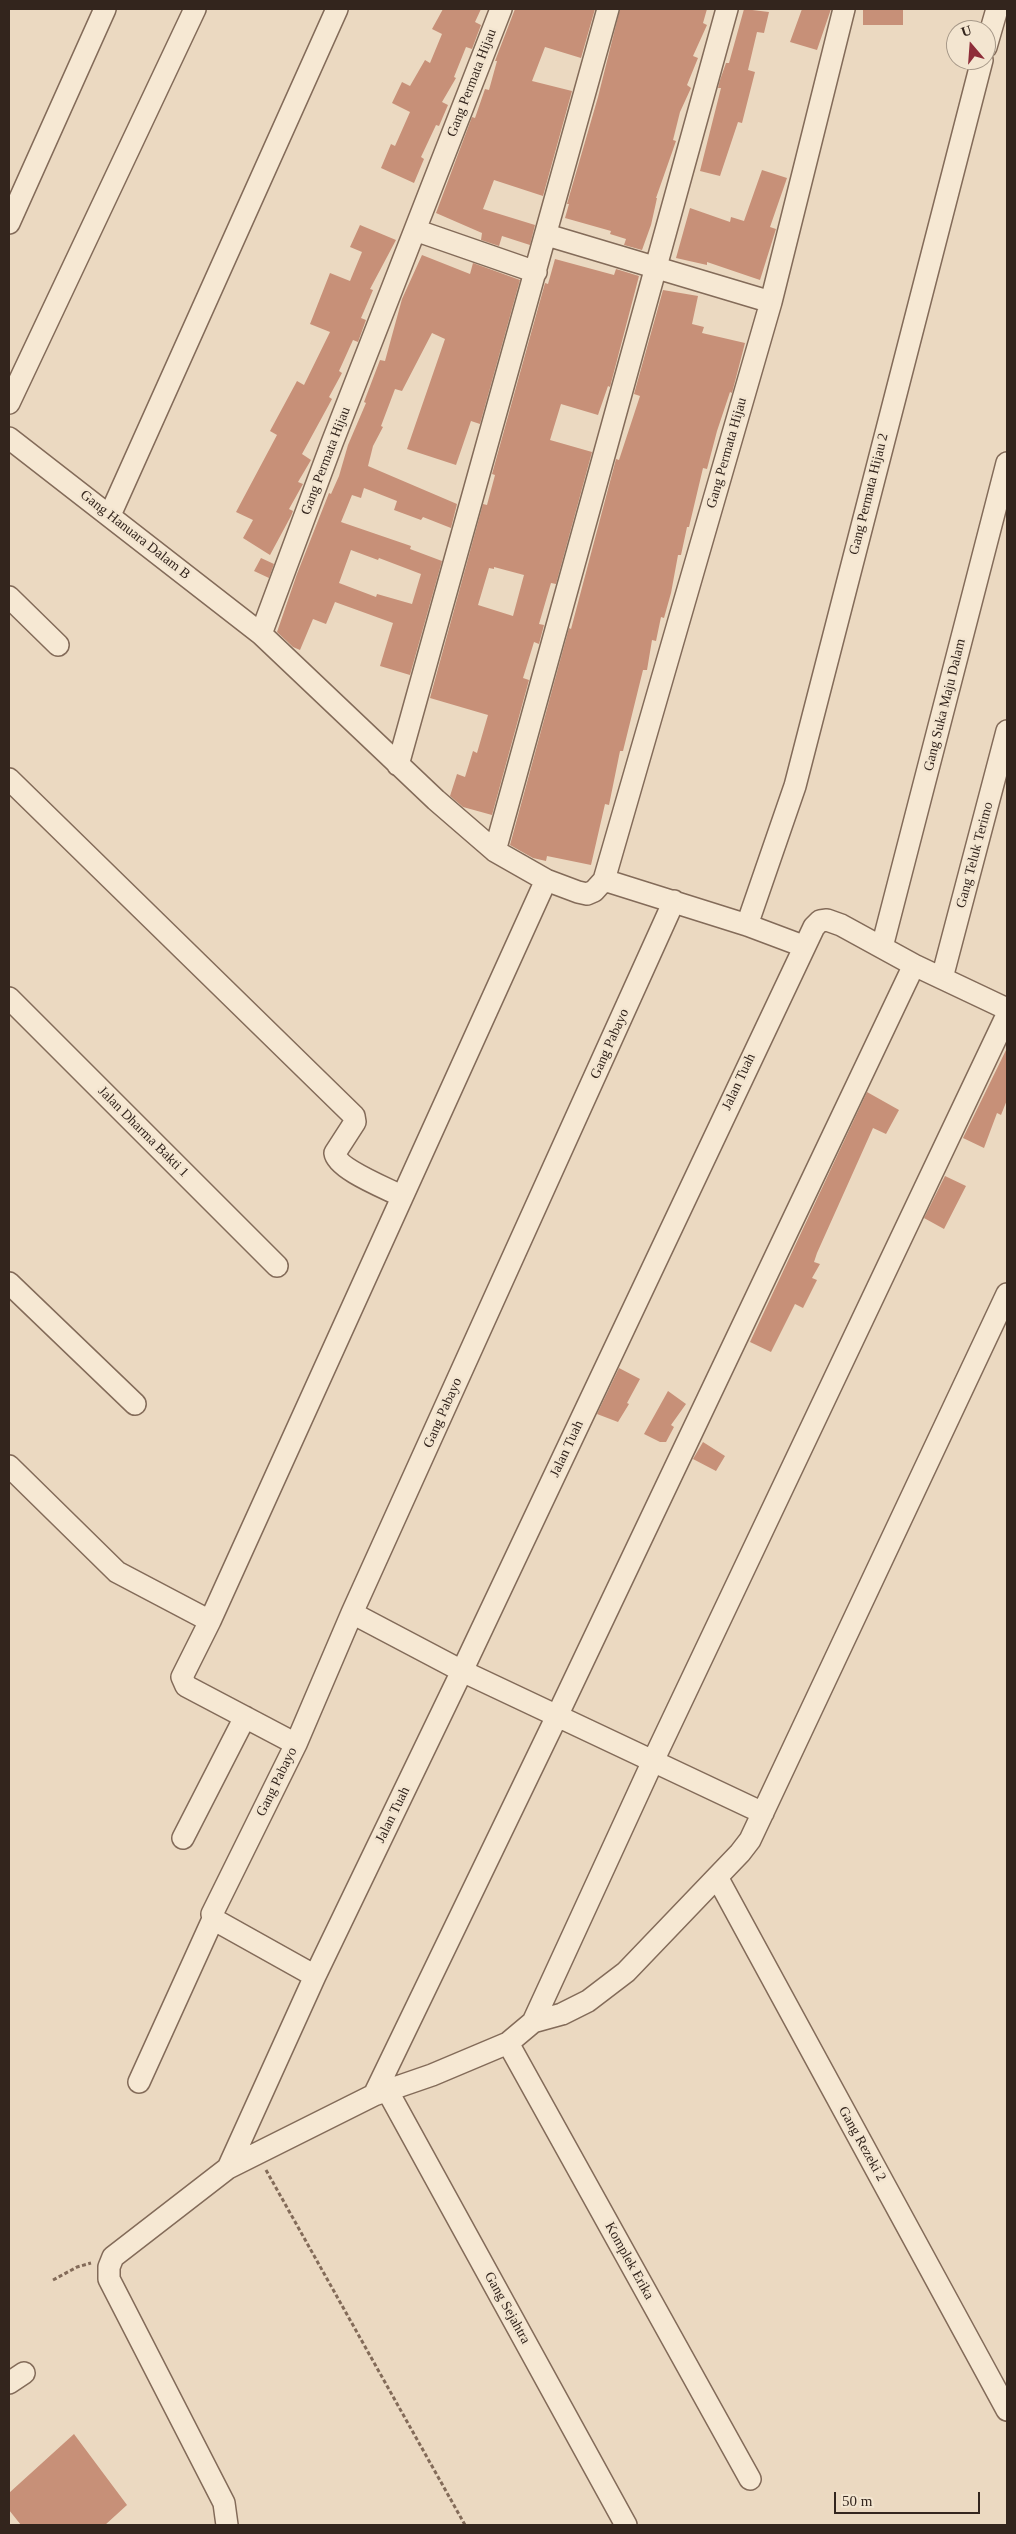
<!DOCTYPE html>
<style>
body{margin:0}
#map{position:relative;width:1016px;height:2534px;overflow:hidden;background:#ebd9c1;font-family:Georgia,serif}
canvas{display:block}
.frame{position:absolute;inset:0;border:10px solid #33251d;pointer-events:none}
.north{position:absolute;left:946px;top:20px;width:50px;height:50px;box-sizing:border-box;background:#f3e5d0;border:1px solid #a69888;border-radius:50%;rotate:342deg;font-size:14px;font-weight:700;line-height:20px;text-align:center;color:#33251d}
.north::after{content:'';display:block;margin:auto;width:18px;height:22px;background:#8e2d39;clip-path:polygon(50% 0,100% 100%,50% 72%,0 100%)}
.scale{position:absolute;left:834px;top:2492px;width:146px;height:22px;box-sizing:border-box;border:2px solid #33251d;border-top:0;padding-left:6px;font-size:15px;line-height:18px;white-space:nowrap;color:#33251d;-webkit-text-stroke:4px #f3e5d0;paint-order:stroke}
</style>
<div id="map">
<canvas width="1016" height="2534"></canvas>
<div class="frame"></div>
<div class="north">U</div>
<div class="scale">50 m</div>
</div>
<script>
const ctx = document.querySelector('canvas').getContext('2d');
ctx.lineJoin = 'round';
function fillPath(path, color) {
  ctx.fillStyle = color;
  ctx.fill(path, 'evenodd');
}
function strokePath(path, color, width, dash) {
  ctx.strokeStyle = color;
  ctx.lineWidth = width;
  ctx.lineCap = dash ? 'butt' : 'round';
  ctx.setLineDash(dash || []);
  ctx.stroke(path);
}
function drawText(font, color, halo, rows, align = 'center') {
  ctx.font = font + ' Georgia,serif';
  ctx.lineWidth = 5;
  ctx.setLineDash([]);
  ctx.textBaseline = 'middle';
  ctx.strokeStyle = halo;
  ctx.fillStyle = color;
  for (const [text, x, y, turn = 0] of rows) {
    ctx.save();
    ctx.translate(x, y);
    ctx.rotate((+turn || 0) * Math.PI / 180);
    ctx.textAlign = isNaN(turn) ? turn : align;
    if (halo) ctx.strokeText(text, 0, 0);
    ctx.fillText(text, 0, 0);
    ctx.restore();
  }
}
const building = new Path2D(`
 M443,9H481L475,22L481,25L472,49L466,47L454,77L456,78L442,102L448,105L439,126L436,125L421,157L424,159L414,183L381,168L391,144L395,146L410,112L392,103L402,82L410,86L425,60L430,63L442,34L432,29Z
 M515,9H595L581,58L545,47L532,81L572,91L543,196L494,180L483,209L535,225L530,245L502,236L499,246L481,240L482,233L436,213L472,117L475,118L485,89L489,90L497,61H495Z
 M620,9H707L703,23L707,25L693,56L698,58L687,85L691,88L680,112L673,140L676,141L656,198H657L651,225L642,250L624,245L626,239L610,234L611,231L565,218L569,204H567L598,97Z
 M744,9L769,12L764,33L757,32L748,70L755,72L742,123L738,122L720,176L700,171L721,88H718L720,80L726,63H729Z
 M802,9H831L817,50L790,42Z
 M863,9H903V25H863Z
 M762,170L787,178L770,227L776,229L760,280L707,262V265L676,258L690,208L730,222L731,217L744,221Z
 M360,225L396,240L370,289L373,290L361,318L366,320L358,342L353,340L339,371L342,373L329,397L332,399L302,454L311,460L298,482L303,484L289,509L293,511L291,516L270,555L243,538L253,520L236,512L277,435L270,431L297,381L304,385L330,332L310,324L330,273L350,281L362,252L350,247Z
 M422,255L470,274L473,263L520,280L480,424L471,421L456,465L407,449L445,339L432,333L402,391L395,389L381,426L383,427L373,446L368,466L457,504L451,528L423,517L421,520L394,510L397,501L364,488L361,498L352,495L341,522L411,546L410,549L442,561L410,675L380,666L393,623L335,602L326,624L313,619L300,650L293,647L277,632L297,574L329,493L331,494L339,476L348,445L366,403L364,402L375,373L380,360L385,361L402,299ZM351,550L378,560L379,558L421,574L412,604L377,594L376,597L339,583Z
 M555,259L614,275L616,269L639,276L610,387L608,386L598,415L561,404L550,440L592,452L556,584L551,583L539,624L544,625L539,644L534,642L523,678L529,680L492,815L463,807L450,796L457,774L465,777L473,751L477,753L488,715L430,698L483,504L487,505L495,475L492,474L545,283L548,284ZM494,567L524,575L513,616L478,605L489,568L494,569Z
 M663,290L698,296L692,324L704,327L702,333L745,343L732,393L730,392L717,431L707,469L703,468L689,527H687L681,555H678L671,593L664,618L661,617L656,641L652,640L647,670H643L623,751H620L609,805L605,804L591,865L547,856L546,861L533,858L510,845L569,628L571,629L616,459L619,460L640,396L634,394Z
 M261,558L274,564L269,578L254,571Z
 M1007,1048V1100L1001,1115L997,1113L984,1148L963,1138Z
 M867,1092L899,1110L886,1134L873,1128L817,1253L814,1262L820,1264L812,1278L817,1280L803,1308L795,1304L771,1352L750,1342Z
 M945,1176L966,1186L944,1229L924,1218Z
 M619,1368L640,1379L627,1403L629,1404L618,1422L597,1414Z
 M668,1391L686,1404L671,1425L674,1427L666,1442H660L644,1434Z
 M703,1442L725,1456L716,1471L693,1459Z
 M74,2434L127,2505L105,2525H21L9,2510V2493Z`);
const path = new Path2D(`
 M266,2170L465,2525
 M53,2280L77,2267L91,2263`);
const street = new Path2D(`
 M986,47L997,9
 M9,223L105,9
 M415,230L536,272
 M547,235L771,302
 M9,403L195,9
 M9,438L261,634L436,800L495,851L546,880L578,892L587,894L594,891L604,880L771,302L844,9
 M110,515L337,9
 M9,597L58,645
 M261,634L332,443L501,9
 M398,765L608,9
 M9,779L354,1116L355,1122L335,1153C337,1169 386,1188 401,1196
 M495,851L727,9
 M604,880L747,925L803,946
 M747,925L795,786L982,60
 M882,947L1007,463
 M942,978L1007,731
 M9,998L277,1266
 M9,1283L135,1404
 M9,1466L117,1572L210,1621L182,1677L186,1686L296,1744
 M352,1613L462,1671L763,1813
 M210,1621L546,880
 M183,1838L245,1717
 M717,1877L1007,2410
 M315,1976L213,1919L212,1914L296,1744L352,1613L674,901
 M533,2022L653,1761L1007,1015
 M508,2043L750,2479
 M139,2082L213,1919
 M387,2090L626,2525
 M374,2095L558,1714L914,965
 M228,2168L315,1976L462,1671L814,927L820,921L827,920L841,925L914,965L1007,1009
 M9,2383L24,2373
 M227,2525L224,2503L109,2279V2267L113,2257L228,2168L374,2095L432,2075L508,2043L533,2022L562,2014L588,2001L626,1972L740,1853L750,1840L1007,1294`);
const streetNames = [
 ["Gang Permata Hijau",472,83,-69],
 ["Gang Permata Hijau",727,453,-74],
 ["Gang Permata Hijau",326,461,-69],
 ["Gang Permata Hijau 2",869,494,-76],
 ["Gang Hanuara Dalam B",135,535,38],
 ["Gang Suka Maju Dalam",945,705,-76],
 ["Gang Teluk Terimo",975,855,-75],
 ["Gang Pabayo",610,1044,-66],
 ["Jalan Tuah",739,1082,-65],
 ["Jalan Dharma Bakti 1",143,1132,45],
 ["Gang Pabayo",443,1413,-66],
 ["Jalan Tuah",567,1449,-65],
 ["Gang Pabayo",277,1782,-64],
 ["Jalan Tuah",393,1815,-64],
 ["Gang Rezeki 2",862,2144,61],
 ["Komplek Erika",629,2261,61],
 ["Gang Sejahtra",507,2308,61]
];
fillPath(building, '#c79078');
strokePath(street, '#836b59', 24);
strokePath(path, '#836b59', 3, [4, 2.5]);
strokePath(street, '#f6e8d3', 21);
drawText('14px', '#33251d', '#f3e5d0', streetNames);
</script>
